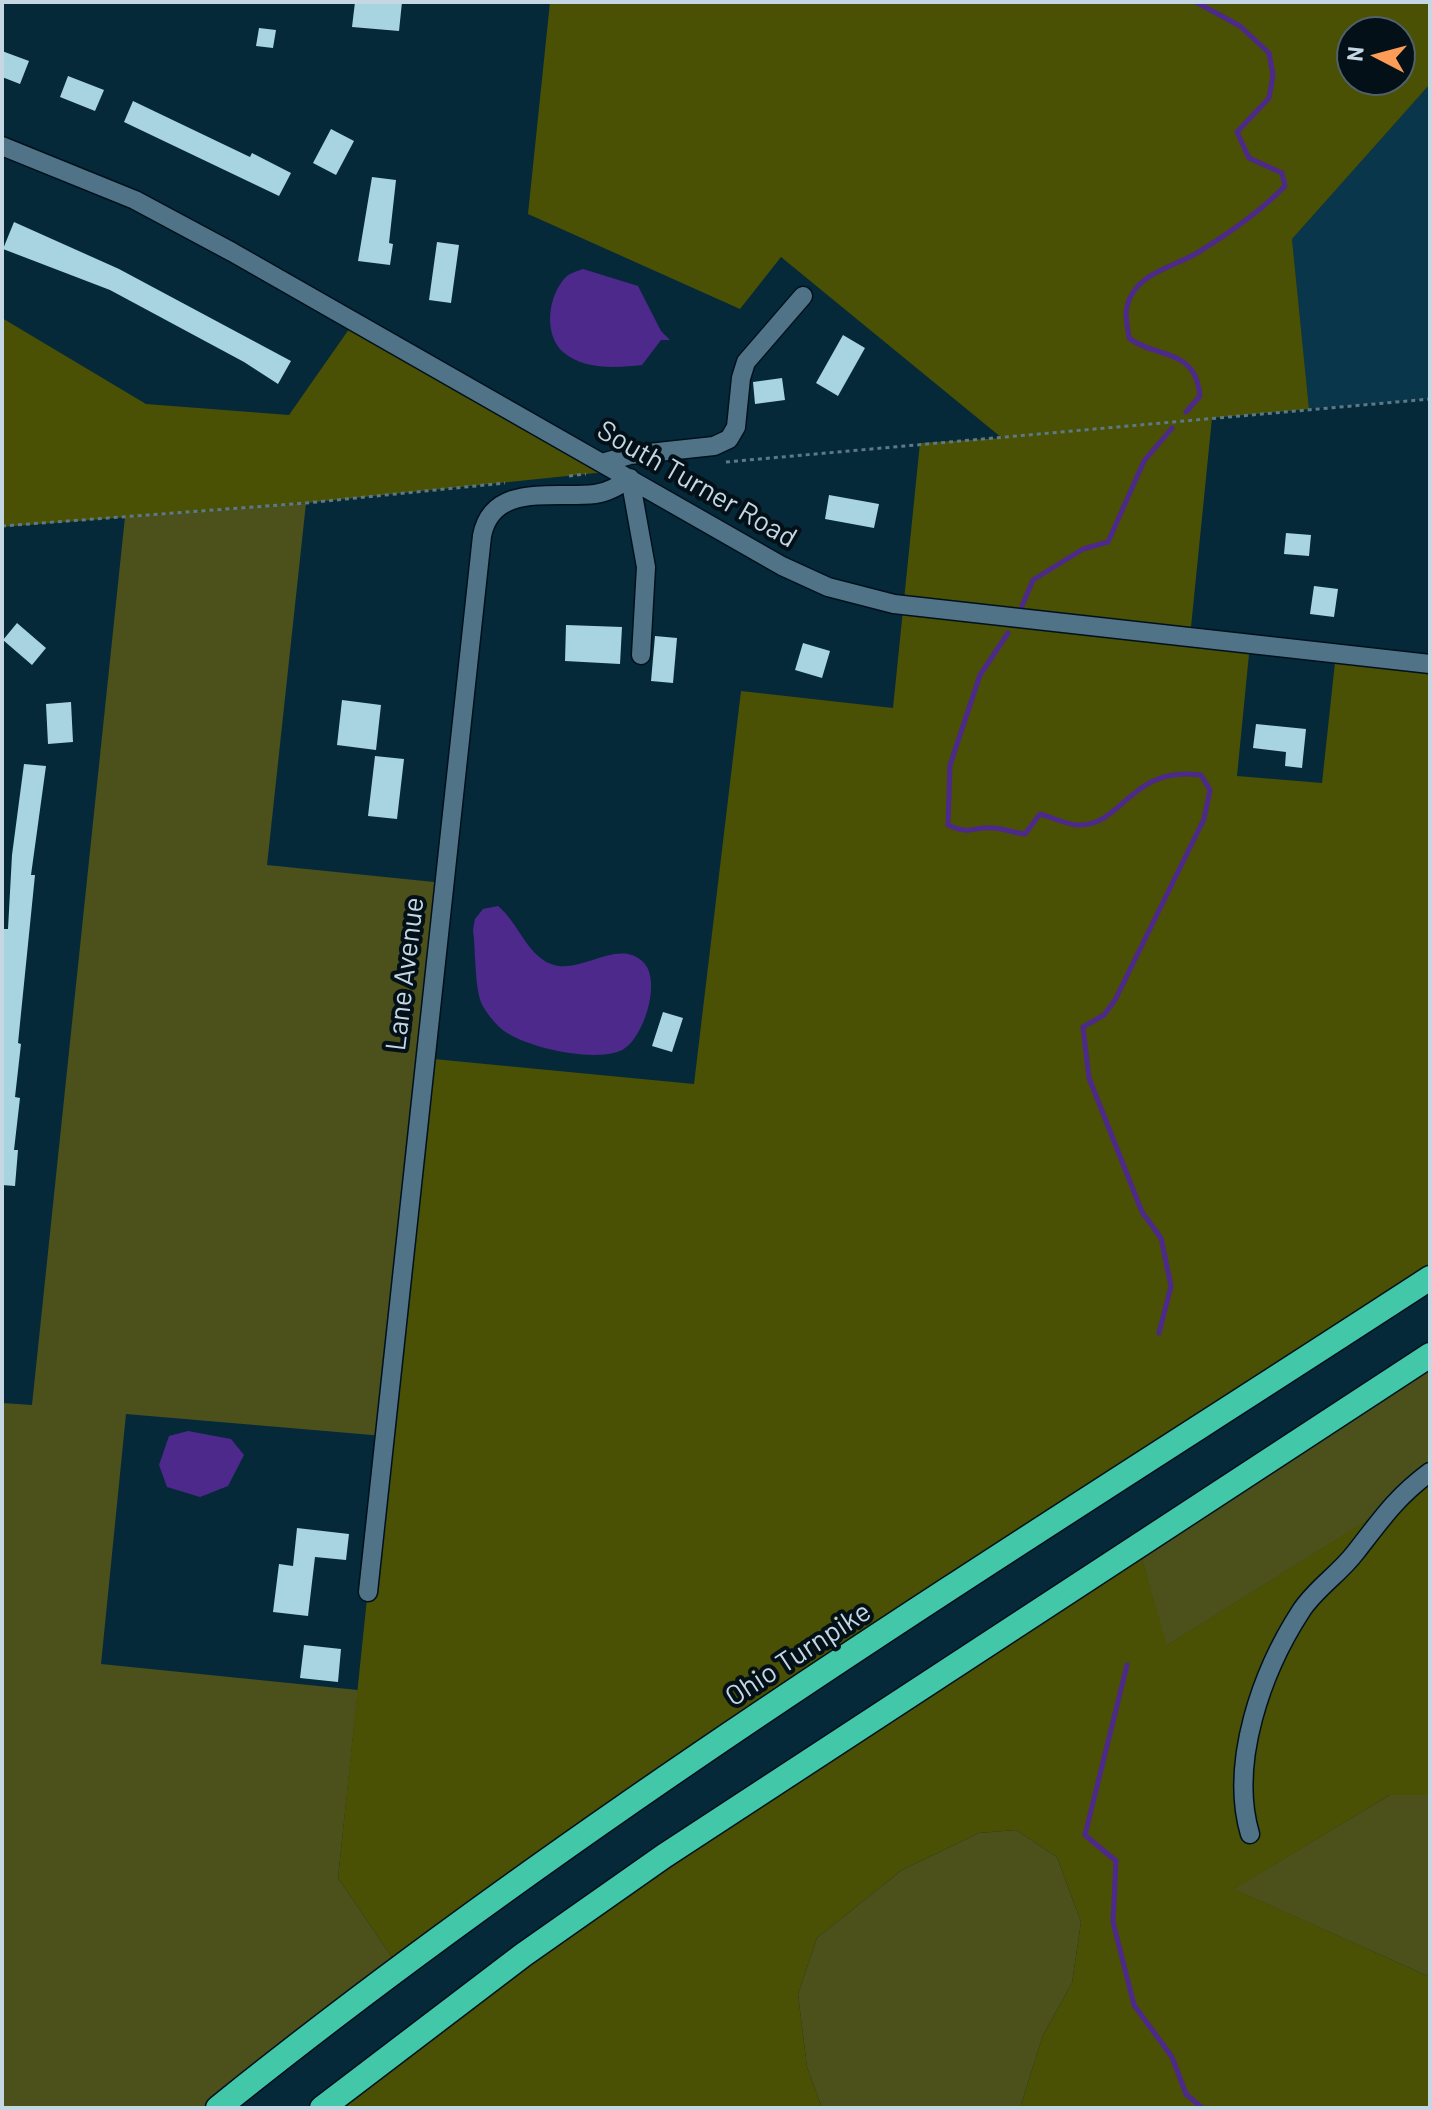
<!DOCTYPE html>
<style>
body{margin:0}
#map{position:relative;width:1432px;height:2110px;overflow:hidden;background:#06293a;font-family:Barlow,sans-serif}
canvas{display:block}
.frame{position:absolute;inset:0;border:4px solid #c4d7e2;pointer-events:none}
.north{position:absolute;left:1336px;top:16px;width:80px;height:80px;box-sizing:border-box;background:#041018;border:2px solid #516069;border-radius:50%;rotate:276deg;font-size:22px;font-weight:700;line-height:32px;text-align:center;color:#c4d7e2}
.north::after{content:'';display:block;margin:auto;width:28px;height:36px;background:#fd9c56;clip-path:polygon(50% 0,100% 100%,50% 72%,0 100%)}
</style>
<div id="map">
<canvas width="1432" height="2110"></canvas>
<div class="frame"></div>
<div class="north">N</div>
</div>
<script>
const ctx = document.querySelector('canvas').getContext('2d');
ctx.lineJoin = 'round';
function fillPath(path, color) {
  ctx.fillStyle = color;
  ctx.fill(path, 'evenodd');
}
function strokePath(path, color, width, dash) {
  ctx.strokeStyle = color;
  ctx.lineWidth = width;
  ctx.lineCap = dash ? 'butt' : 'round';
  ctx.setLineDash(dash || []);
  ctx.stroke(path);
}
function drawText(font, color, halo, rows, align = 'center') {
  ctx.font = font + ' Barlow,sans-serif';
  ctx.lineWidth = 8;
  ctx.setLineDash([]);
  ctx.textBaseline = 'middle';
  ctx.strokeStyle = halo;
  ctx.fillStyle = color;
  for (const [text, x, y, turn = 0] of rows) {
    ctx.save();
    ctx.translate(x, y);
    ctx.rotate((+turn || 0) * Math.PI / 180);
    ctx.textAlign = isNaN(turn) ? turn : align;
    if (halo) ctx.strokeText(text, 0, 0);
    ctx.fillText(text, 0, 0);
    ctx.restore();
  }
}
const built = new Path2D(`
 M1430,84V399L1309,409L1292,239Z`);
const green = new Path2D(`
 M306,503L267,865L444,883L384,1436L126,1414L101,1664L358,1690L338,1878L398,1966L218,2108H2V1403L32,1405L125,517Z
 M1430,1355V1472L1386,1509L1166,1646L1138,1545Z
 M1390,1795H1430V1977L1233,1889Z
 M1016,1830L1057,1857L1081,1922L1072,1983L1043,2035L1020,2108H822L807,2067L798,1994L817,1938L902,1870L979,1833Z`);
const forest = new Path2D(`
 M550,2H1430V84L1292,239L1309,409L1212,418L1190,637L1250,644L1237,776L1322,783L1336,653L1430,664V1278L398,1966L338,1878L423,1058L694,1084L741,691L893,708L920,443L1002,438L781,257L740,309L528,214ZM1352,32H1400V80H1352Z
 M2,318L146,404L289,415L354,322L630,478L596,473L306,503L2,527Z
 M1430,1472V1795H1390L1234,1889L1430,1977V2108H1020L1043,2035L1072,1983L1081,1922L1057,1857L1016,1830L979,1833L902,1870L817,1938L798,1994L807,2067L822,2108H322L373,2067L1138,1545L1167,1645L1385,1509Z`);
const water = new Path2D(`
 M583,269L638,286L661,331L670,340H661L642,365C616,368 584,370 563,352C543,334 548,295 566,277C570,273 578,271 583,269Z
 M498,906C518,922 526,954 551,964C580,976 619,936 644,963C662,982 643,1040 622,1050C597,1063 527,1048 504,1031C497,1026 488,1015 484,1008C474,994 476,950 473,930L475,919L483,909Z
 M188,1431L231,1439L244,1455L228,1486L200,1497L167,1487L159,1465L169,1436Z`);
const stream = new Path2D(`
 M1186,412L1200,396C1195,346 1155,359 1129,338C1127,323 1123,310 1131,296C1143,272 1175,266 1197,253C1228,234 1260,212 1285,186L1282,173L1249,158L1237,132L1269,98L1273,75L1269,53L1240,26L1196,2
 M1022,606L1033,580L1083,549L1108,542L1144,461L1172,428
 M1008,633L980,675L950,765L948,825C972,836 973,826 993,828C1003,828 1014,833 1025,834L1040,814C1051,817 1065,824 1077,825C1124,827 1129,765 1201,775L1210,790L1204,819L1115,1000L1104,1015L1083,1027L1089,1078L1142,1212L1161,1238L1171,1286L1159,1333
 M1127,1665L1085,1835L1116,1861L1113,1922L1134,2005L1172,2057L1186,2094L1202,2108`);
const building = new Path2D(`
 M355,2H402L399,31L352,27Z
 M259,28L276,30L273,48L256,46Z
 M2,51L29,61L20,84L2,77Z
 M68,76L104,90L95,111L60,97Z
 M133,101L250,157L252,153L291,173L279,196L124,122Z
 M331,129L354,141L336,175L313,163Z
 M372,177L396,180L389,243L393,244L390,265L358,261Z
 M14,222L119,269L291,361L278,384L244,362L110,290L3,249Z
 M437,242L459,245L451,303L429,300Z
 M843,335L865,348L838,396L816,383Z
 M782,378L785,400L755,404L753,382Z
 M829,495L879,504L874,528L825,519Z
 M1286,533L1311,535L1309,556L1284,554Z
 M1314,586L1338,589L1334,617L1310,614Z
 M17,623L46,648L32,665L3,640Z
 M566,625L622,627L620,664L565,661Z
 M655,636L677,638L673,683L651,681Z
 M803,643L830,651L822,678L795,670Z
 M342,700L381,705L376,750L337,745Z
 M71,702L73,742L48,744L46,704Z
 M1256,724L1306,729L1302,768L1285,766L1286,752L1253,748Z
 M375,756L404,759L397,819L368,816Z
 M24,764L46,766L31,875H35L18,1043L21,1044L15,1097L20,1098L14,1150H18L15,1186L2,1185V952L4,929H8L12,855Z
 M663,1012L683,1018L672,1052L652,1046Z
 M297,1528L349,1534L346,1560L315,1557L308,1616L273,1612L279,1564L293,1566Z
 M304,1645L341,1649L338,1682L300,1678Z`);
const path = new Path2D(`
 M726,462L1430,399
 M569,476L586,474
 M2,526L306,503L505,483`);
const minor = new Path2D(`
 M2,146L135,200L232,252L782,566L828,587L894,604L1430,664
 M602,463L630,455L714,446L729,439L736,427L741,378L746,362L803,296
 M368,1592L482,536C492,482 554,499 595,494C609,492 618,486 630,478L646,567L641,655
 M1250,1834C1229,1763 1262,1671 1301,1611C1315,1589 1339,1574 1355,1553C1381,1520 1395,1498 1430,1472`);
const highway = new Path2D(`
 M218,2108C600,1801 1020,1545 1430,1278
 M322,2108L523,1955L664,1856L1430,1355`);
const streetNames = [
 ["South Turner Road",697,484,30],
 ["Lane Avenue",405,974,-83],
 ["Ohio Turnpike",798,1654,-33]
];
fillPath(built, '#09364a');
fillPath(green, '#4c511b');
fillPath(forest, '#4a5004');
fillPath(water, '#4c298a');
strokePath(stream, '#4c298a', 5);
fillPath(building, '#a7d4e0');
strokePath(minor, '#00111d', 21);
strokePath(highway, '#00111d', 27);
strokePath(path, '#5d7887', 3, [4, 4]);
strokePath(minor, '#517387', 18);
strokePath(highway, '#42c8a9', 24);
drawText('28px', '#c4d7e2', '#041018', streetNames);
</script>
